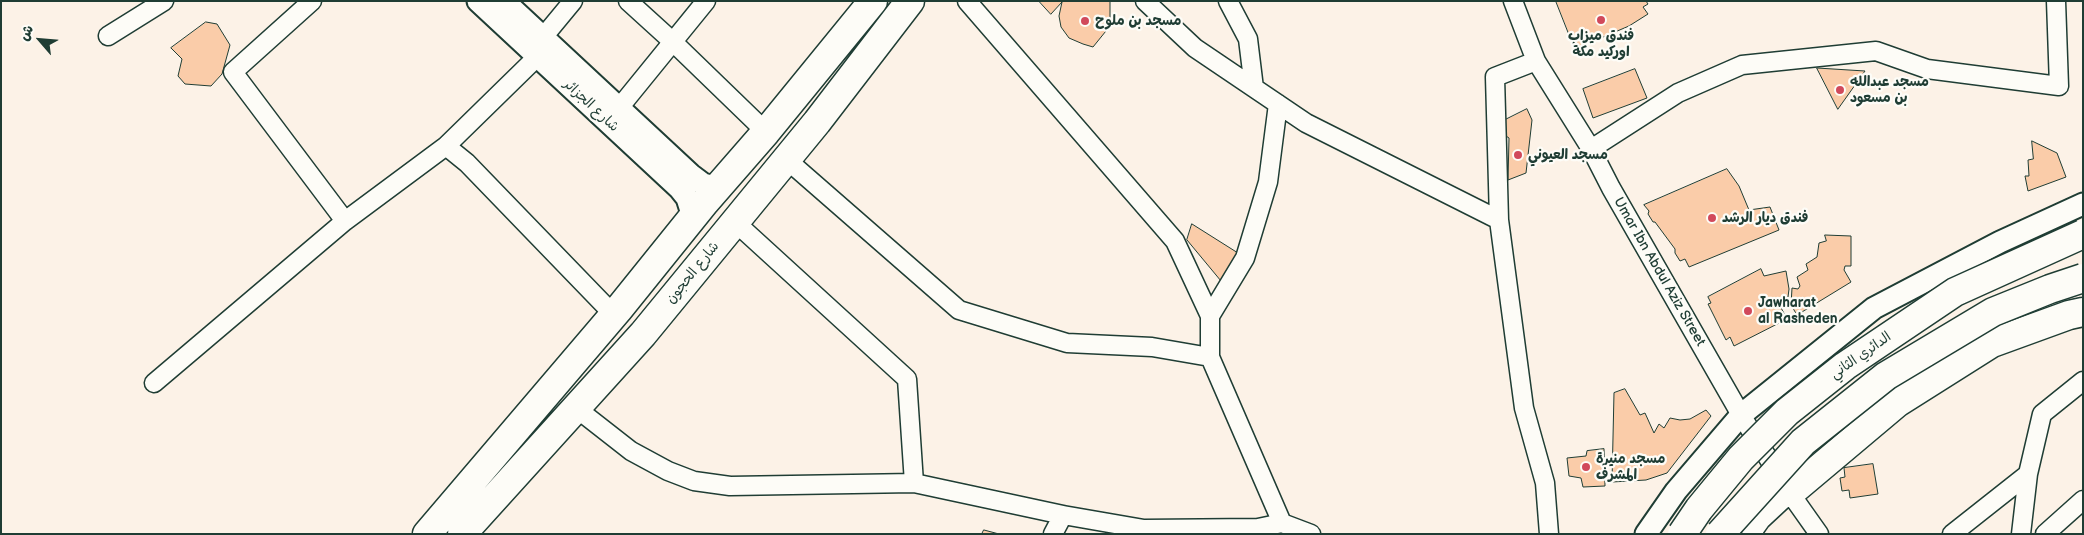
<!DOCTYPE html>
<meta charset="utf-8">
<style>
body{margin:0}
#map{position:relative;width:2084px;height:535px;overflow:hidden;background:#fcf2e7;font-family:"Balsamiq Sans","Playpen Sans Arabic",sans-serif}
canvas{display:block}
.frame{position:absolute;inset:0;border:2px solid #1f3d34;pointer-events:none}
.north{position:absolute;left:15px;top:15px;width:50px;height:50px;-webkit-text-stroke:4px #fdfcf7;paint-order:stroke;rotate:297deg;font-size:14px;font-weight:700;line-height:20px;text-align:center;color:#1f3d34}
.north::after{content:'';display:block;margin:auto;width:18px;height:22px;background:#1f3d34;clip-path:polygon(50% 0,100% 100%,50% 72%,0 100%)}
</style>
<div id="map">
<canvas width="2084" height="535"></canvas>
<div class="frame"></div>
<div class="north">ش</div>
</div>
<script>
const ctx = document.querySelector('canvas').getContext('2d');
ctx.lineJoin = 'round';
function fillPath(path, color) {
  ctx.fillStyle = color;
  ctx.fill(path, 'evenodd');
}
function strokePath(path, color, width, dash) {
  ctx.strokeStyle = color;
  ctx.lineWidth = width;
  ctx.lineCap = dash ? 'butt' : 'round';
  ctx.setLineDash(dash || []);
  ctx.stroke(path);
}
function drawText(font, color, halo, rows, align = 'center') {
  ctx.font = font + ' "Balsamiq Sans","Playpen Sans Arabic",sans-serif';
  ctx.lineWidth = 4.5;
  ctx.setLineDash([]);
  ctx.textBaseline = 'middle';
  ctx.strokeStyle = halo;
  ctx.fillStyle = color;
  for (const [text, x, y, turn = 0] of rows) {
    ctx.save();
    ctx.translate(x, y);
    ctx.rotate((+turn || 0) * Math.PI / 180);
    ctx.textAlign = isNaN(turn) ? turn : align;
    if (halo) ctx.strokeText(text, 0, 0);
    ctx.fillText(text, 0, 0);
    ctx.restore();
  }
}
const building = new Path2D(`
 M1039,1H1110V26L1093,47L1083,44L1069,38L1061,27L1059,16L1062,2L1051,14Z
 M1556,1H1646L1648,4L1643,7L1648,14L1629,26L1575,49Z
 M206,22L217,24L230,45L222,74L211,86L185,84L178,76L182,59L171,48Z
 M1817,68L1865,71L1838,109Z
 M1635,69L1647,98L1593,118L1583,89Z
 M1527,109L1532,120L1526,173L1508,180L1509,138L1503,134V121Z
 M2032,141L2057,153L2066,177L2028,191L2025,176H2029L2028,160L2033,159Z
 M1727,169L1739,186L1749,210L1770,207L1779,230L1689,267L1685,259L1680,261L1675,253V249L1655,222H1653L1648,214L1649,211L1644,205Z
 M1192,224L1238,253L1221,281L1187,240Z
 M1825,235L1851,236V266H1845L1844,270L1851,282L1797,315L1791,305L1792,288L1798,289L1800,286L1797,277L1808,270L1806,264L1817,257L1819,243L1826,241Z
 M1761,269L1764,276L1786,271L1789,289L1788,297L1778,302L1787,319L1734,346L1730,337L1726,340L1708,304L1711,303L1708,297Z
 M1625,389L1640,415L1645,413L1654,433L1659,424L1664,428L1670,418L1680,420L1690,419L1706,410L1711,416L1667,473L1646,480L1612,482L1614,393Z
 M1604,449L1605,486L1583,487L1581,478L1569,476L1567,458L1586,456L1587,451Z
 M1873,464L1878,494L1850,498L1849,490L1842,491L1840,478L1845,477L1844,468Z
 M984,530L999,534H982Z`);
const minor = new Path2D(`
 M312,1L233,72L345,221
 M628,1L672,41L766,132
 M967,1L1175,241L1210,316V357
 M1145,1L1195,48L1306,123L1499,220
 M1228,1L1248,39L1254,88
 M1513,1L1536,61L1591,149L1611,188L1741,415L1790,493L1819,534
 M108,36L164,1
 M535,47L573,1
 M1536,61L1495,77L1499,220L1524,408L1545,483L1549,534
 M619,108L706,1
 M446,146L467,163L614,315
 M1591,149L1678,93L1742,65L1876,51L1927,69L2059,86L2056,1
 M786,159L959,310L1067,343L1152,347L1210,357L1282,523
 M735,222L907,379L914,483
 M1210,316L1245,258L1268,182L1278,104
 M154,383L345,221L446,146L538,56
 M576,408L631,451L668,471L694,481L730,486L914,483L1063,515L1144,529L1258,528L1282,523L1311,534
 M1053,534L1063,515
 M1751,534L1761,520L1790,493
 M1952,534L2028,474
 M2021,534L2028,474L2042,414L2083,381
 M2045,534L2083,500`);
const tertiary = new Path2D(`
 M478,1L679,188L687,198L693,217
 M504,1L691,175L703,184L718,188
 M1646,534L1676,491L1741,415L1874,308L2000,242L2083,204`);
const primary = new Path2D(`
 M427,534L618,310L705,202L766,132L873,1
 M462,534L643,334L817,122L910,1`);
const motorway = new Path2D(`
 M1790,493L1897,403L1992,343L2069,315L2083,312`);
const motorwayBridge = new Path2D(`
 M1682,534L1699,509L1741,458L1787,412L1845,366L1955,292L2083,234
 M1720,534L1803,442L1886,376L1993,312L2050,289L2083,278`);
const markers = [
 [1601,20,5,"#d1495b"],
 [1085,21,5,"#d1495b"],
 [1840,90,5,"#d1495b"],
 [1518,155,5,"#d1495b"],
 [1712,218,5,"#d1495b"],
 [1748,311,5,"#d1495b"],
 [1586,467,5,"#d1495b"]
];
const poiNames = [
 ["مسجد بن ملوح",1095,21],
 ["فندق ميزاب",1601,36,"center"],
 ["اوركيد مكة",1601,52,"center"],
 ["مسجد عبدالله",1850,82],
 ["بن مسعود",1850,98],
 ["مسجد العيوني",1528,155],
 ["فندق ديار الرشد",1722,218],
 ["Jawharat",1758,303],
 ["al Rasheden",1758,319],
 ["مسجد منيرة",1596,459],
 ["المشرف",1596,475]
];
const streetNames = [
 ["شارع الجزائر",591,106,43],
 ["Umar Ibn Abdul Aziz Street",1659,272,60],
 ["شارع الحجون",693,273,-51],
 ["الدائري الثاني",1861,356,-35]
];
fillPath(building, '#facca9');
strokePath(building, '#1f3d34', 1);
strokePath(minor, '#1f3d34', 21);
strokePath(tertiary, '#1f3d34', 25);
strokePath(primary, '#1f3d34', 31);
strokePath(motorway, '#1f3d34', 31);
strokePath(minor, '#fdfcf7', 18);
strokePath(tertiary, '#fdfcf7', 21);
strokePath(primary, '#fdfcf7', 28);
strokePath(motorway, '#fdfcf7', 28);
strokePath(motorwayBridge, '#1f3d34', 31, []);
strokePath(motorwayBridge, '#fdfcf7', 28);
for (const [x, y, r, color] of markers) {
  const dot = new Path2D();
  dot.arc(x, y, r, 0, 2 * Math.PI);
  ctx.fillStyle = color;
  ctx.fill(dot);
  strokePath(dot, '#fdfcf7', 2);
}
drawText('bold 14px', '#1f3d34', '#fdfcf7', poiNames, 'left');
drawText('14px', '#1f3d34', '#fdfcf7', streetNames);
</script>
